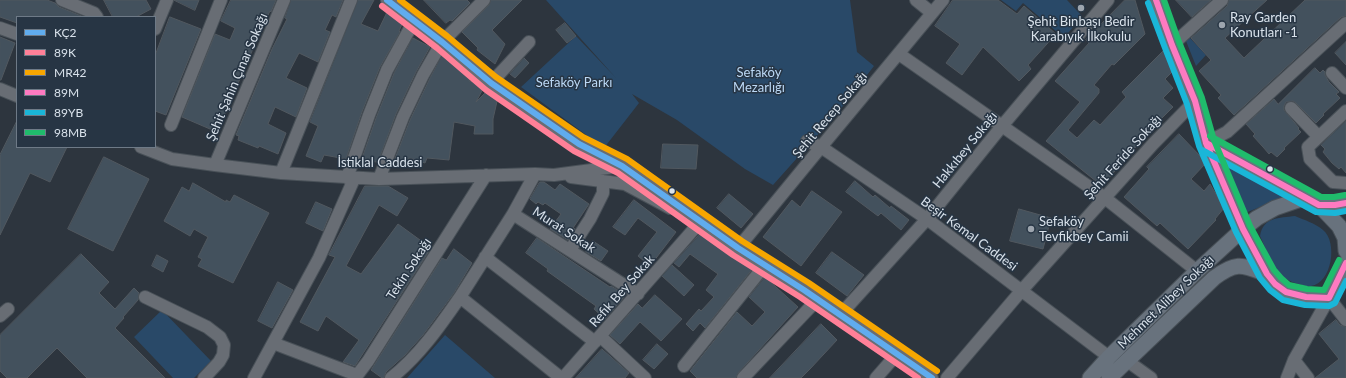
<!DOCTYPE html>
<meta charset="utf-8">
<style>
body{margin:0}
#map{position:relative;width:1346px;height:378px;overflow:hidden;background:#2d353e;font-family:Lato,sans-serif}
canvas{display:block}
.legend{position:absolute;left:16px;top:16px;width:140px;height:132px;box-sizing:border-box;background:#273544;border:1px solid #6e7a87;margin:0;padding:5px 7px;list-style:none;font-size:12px;color:#d9e2eb}
.legend li{display:flex;align-items:center;gap:8px;height:20px}
.legend b{width:20px;border:1px solid #6e7a87}
</style>
<div id="map">
<canvas width="1346" height="378"></canvas>
<ul class="legend">
<li><b style="height:5px;background:#60acee"></b>KÇ2</li>
<li><b style="height:5px;background:#ff8098"></b>89K</li>
<li><b style="height:5px;background:#f7a600"></b>MR42</li>
<li><b style="height:5px;background:#fe7ac1"></b>89M</li>
<li><b style="height:5px;background:#1ab6d8"></b>89YB</li>
<li><b style="height:5px;background:#20bc6c"></b>98MB</li>
</ul>
</div>
<script>
const ctx = document.querySelector('canvas').getContext('2d');
ctx.lineJoin = 'round';
function fillPath(path, color) {
  ctx.fillStyle = color;
  ctx.fill(path, 'evenodd');
}
function strokePath(path, color, width, dash) {
  ctx.strokeStyle = color;
  ctx.lineWidth = width;
  ctx.lineCap = dash ? 'butt' : 'round';
  ctx.setLineDash(dash || []);
  ctx.stroke(path);
}
function drawText(font, color, halo, rows, align = 'center') {
  ctx.font = font + ' Lato,sans-serif';
  ctx.lineWidth = 3;
  ctx.setLineDash([]);
  ctx.textBaseline = 'middle';
  ctx.strokeStyle = halo;
  ctx.fillStyle = color;
  for (const [text, x, y, turn = 0] of rows) {
    ctx.save();
    ctx.translate(x, y);
    ctx.rotate((+turn || 0) * Math.PI / 180);
    ctx.textAlign = isNaN(turn) ? turn : align;
    if (halo) ctx.strokeText(text, 0, 0);
    ctx.fillText(text, 0, 0);
    ctx.restore();
  }
}
const green = new Path2D(`
 M546,0H850L857,52L874,66L839,111L773,185L745,169L677,120L632,94L639,103L604,148L521,87L576,36L616,78Z
 M1001,0H1067L1082,16L1064,38L1023,3L1016,11Z
 M1190,38L1206,55L1196,66L1186,41Z
 M1222,163L1290,195L1245,213Z
 M1295,216C1304,220 1315,223 1323,230C1338,242 1332,283 1311,286C1308,287 1302,285 1299,284C1293,283 1285,279 1280,274C1274,268 1264,245 1260,236C1263,217 1279,218 1295,216Z
 M162,310L211,361L194,378H173L134,337Z
 M445,335L495,378H407Z`);
const building = new Path2D(`
 M0,0H47L55,3L59,7L84,17H17V23L0,17Z
 M104,0H146L151,9L136,17H113Z
 M174,0H199L195,10Z
 M231,0H276L271,12L270,11L265,21L217,132L182,117L215,34L230,40L235,28L221,21Z
 M291,0H343L336,17L332,15L325,30L330,32L318,62L299,53L286,78L307,88L296,117L275,107L268,124L286,133L278,154L259,146L258,148L238,140L239,136L236,135L272,49L287,19L285,18Z
 M358,0H374L361,24L378,31L388,10L403,22L399,31L400,32L380,67L362,112L346,159L324,155L321,162L306,156L318,126L310,122Z
 M424,0H467L470,3L452,21L450,20L446,23Z
 M491,0H522L492,30L505,44L495,64L477,50L478,48L462,32L489,5Z
 M953,0H998L1017,14L1024,6L1056,34L1028,65L1031,69L1019,81L983,47L962,75L946,63L960,44L935,26Z
 M1125,0H1135L1145,34L1114,65L1112,64L1094,85L1099,89V93L1068,130L1077,138L1094,120L1100,125L1126,97L1122,92L1164,50L1173,71L1165,79L1173,88L1163,98L1173,107L1152,128L1102,186L1046,141L1080,102L1055,81L1089,43L1086,40Z
 M1176,0H1211L1192,17Z
 M1229,0H1267L1225,38L1244,58L1305,0H1346V16L1341,17L1234,115L1218,98L1221,95L1199,71L1211,60L1191,38L1227,6Z
 M170,17L201,29L166,115L155,111V56Z
 M565,23L576,36L567,43L556,30Z
 M0,37L15,43L1,80H0Z
 M413,38L430,47L416,72L396,114L378,162L361,161L376,118L394,73Z
 M1346,42V65L1335,53Z
 M442,56L471,76L469,81L479,83L484,87L476,102L487,91L490,92L498,97L493,119V134H474L475,126L454,122L449,160L427,158L425,163L409,158V161H394L410,120L430,78Z
 M524,58L529,63L515,78L510,74Z
 M1315,68L1320,73L1323,70L1325,72V75L1329,82L1339,92L1336,94L1340,98L1323,114L1324,115L1316,123L1296,103L1293,101L1286,102L1284,106V110L1299,128L1298,129L1301,132L1284,148L1285,149L1277,157L1271,152L1269,154L1263,147L1253,136L1255,134L1246,124L1274,99L1278,104Z
 M17,121V147H67L50,182L30,173L0,235V155Z
 M1346,121V173L1341,167L1339,169L1332,163L1323,152L1325,149L1321,145Z
 M1179,134L1202,158L1205,164L1191,179L1204,191L1210,184L1224,208L1215,219L1216,220L1188,249L1160,223L1157,226L1124,197L1149,169L1147,167Z
 M663,144L698,145L696,169L661,168Z
 M104,157L149,179L113,251L68,229Z
 M855,181L873,197L875,195L890,208L891,206L909,220L901,230L881,213L878,216L846,192Z
 M540,182H544L555,190L560,184L589,204L573,228L575,229L568,240L550,229L561,214L545,203L543,205L538,202L536,204L530,199Z
 M193,183L226,202V200L230,202L234,195L269,213L233,283L198,266L202,259L198,257L208,237L194,229L190,236L164,221L182,187L189,191Z
 M365,186H388L408,198L397,216L379,205L346,266L361,274L398,224L431,248L355,366L343,362L359,340L326,316L318,331L300,322L335,257L329,255Z
 M812,191L842,212L801,266L763,237L792,200L800,207Z
 M729,194L753,214L741,228L717,208Z
 M634,200L676,232L650,266L638,256L657,232L638,218L625,235L613,227Z
 M316,202L332,209L323,231L306,223Z
 M1019,209L1051,218L1043,249L1010,241Z
 M702,232L745,263L746,262L754,267L705,328L700,323L693,331L686,324L699,309L701,311L714,297L706,290L718,274L690,254L679,267L674,263Z
 M537,238L610,287L611,286L626,295L605,319L594,309L596,306L547,271L548,269L526,253Z
 M593,241L608,251L601,261L586,252Z
 M454,249L472,263L454,293L423,335L405,355L386,372L384,378H382L371,370L442,258L446,260Z
 M832,252L864,275L847,296L816,273Z
 M81,254L109,282L99,293L115,309L134,288L139,293L138,300L123,317L124,318L115,328L165,378H87L57,348L27,378H7L0,371V335Z
 M157,255L168,261L163,272L152,266Z
 M672,265L694,285L684,296L662,276Z
 M765,277L798,307L738,373L736,378H697L690,371L737,312L752,326L765,312L749,297Z
 M278,282L293,290L272,328L258,321Z
 M655,295L682,319L661,341L640,322L620,344L610,335L638,304L642,308Z
 M1336,320L1340,325L1346,327V378H1315L1339,359L1319,334Z
 M821,324L837,340L810,369L801,378H770Z
 M657,344L668,354L654,369L643,360Z
 M602,349L629,373L625,378H576Z`);
const minor = new Path2D(`
 M62,0L94,13L97,17
 M387,0L442,42L491,83L579,144L622,166L738,248L804,290L932,378
 M916,0L932,13
 M0,28L17,34
 M155,29L167,0
 M1172,45L1222,0
 M899,54L1105,198L1197,271
 M1332,73L1346,88
 M491,83L529,42
 M0,89L17,96
 M1291,108L1318,136
 M1346,111L1308,147L1310,159L1333,182L1346,183
 M171,125L221,0
 M807,141L821,147L927,219L1109,357
 M1206,143L1227,132L1346,23
 M141,147L172,159L215,165L281,173L379,179L535,174L554,175L622,166
 M215,165L284,0
 M281,173L351,0
 M535,174L513,214L638,294
 M571,177L625,184L670,208
 M347,178L369,115L387,70L414,21
 M379,179L403,117L423,75L442,42L484,0
 M513,214L460,297L561,378
 M738,248L821,147L943,0
 M570,250L590,219L603,193V181
 M485,257L595,342
 M145,297L207,327L220,337L224,345L223,355L219,362L204,378
 M840,315L927,219L1002,126L1108,0
 M0,316L8,309
 M600,336L645,378
 M273,343L357,375
 M1126,360L1151,378
 M1294,360L1308,378
 M684,366L765,265
 M254,378L319,258L354,179
 M355,378L368,361L486,175
 M391,378C419,356 440,326 460,297
 M563,378L701,221L694,218
 M743,378L817,300
 M876,378L897,354
 M947,378L1022,290L1153,144L1195,101
 M1287,378L1294,360L1329,298L1346,320`);
const major = new Path2D(`
 M1156,0L1172,45L1195,101L1206,143L1243,229L1267,274L1275,284L1286,292L1306,297L1329,298L1346,263
 M1206,143L1319,205L1339,226L1345,238L1346,251
 M1319,205H1335L1346,203
 M1090,378L1109,357L1197,271L1243,229L1257,218L1275,208L1307,197
 M1109,378L1214,278C1237,261 1242,265 1267,274`);
const bus1 = new Path2D(`
 M387,0L442,42L491,83L579,144L622,166L738,248L804,290L932,378`);
const bus2 = new Path2D(`
 M382,6L437,48L486,90L574,151L618,173L733,255L800,297L918,378`);
const bus3 = new Path2D(`
 M400,0L447,36L496,77L583,137L627,159L742,241L809,283L937,371`);
const bus4 = new Path2D(`
 M1156,0L1172,45L1195,101L1206,143L1243,229L1267,274L1275,284L1286,292L1306,297L1329,298L1346,263
 M1206,143L1319,205H1335L1346,203`);
const bus5 = new Path2D(`
 M1148,3L1165,48L1187,104L1199,146L1236,232L1260,278L1270,290L1283,300L1305,305L1329,306L1335,303L1346,281
 M1202,150L1316,212L1335,213L1346,211`);
const bus6 = new Path2D(`
 M1164,0L1179,42L1202,98L1214,140L1250,226L1274,270L1281,278L1289,285L1307,289L1324,290L1339,260
 M1210,136L1321,197H1334L1345,195`);
const markers = [
 [1081,8,4,"#9da5ae"],
 [1222,25,4,"#9da5ae"],
 [1270,169,3.5,"#d9e2eb"],
 [672,191,3.5,"#d9e2eb"],
 [1031,229,4,"#9da5ae"]
];
const poiNames = [
 ["Ray Garden",1230,18],
 ["Konutları -1",1230,33],
 ["Şehit Binbaşı Bedir",1081,22,"center"],
 ["Karabıyık İlkokulu",1081,37,"center"],
 ["Sefaköy",1039,222],
 ["Tevfikbey Camii",1039,237]
];
const parkNames = [
 ["Sefaköy",759,73],
 ["Mezarlığı",759,88],
 ["Sefaköy Parkı",574,83]
];
const streetNames = [
 ["Şehit Şahin Çınar Sokağı",237,77,-67],
 ["Şehit Recep Sokağı",830,115,-50],
 ["Hakkıbey Sokağı",965,150,-51],
 ["Şehit Feride Sokağı",1123,157,-48],
 ["İstiklal Caddesi",380,163],
 ["Murat Sokak",564,230,33],
 ["Beşir Kemal Caddesi",969,234,36],
 ["Tekin Sokağı",409,269,-57],
 ["Refik Bey Sokak",622,291,-49],
 ["Mehmet Alibey Sokağı",1166,302,-44]
];
fillPath(green, '#294968');
fillPath(building, '#43515d');
strokePath(building, '#51585f', 1);
strokePath(minor, '#495158', 14);
strokePath(major, '#495158', 17);
strokePath(minor, '#686d74', 12);
strokePath(major, '#68727d', 15);
strokePath(bus1, '#60acee', 6);
strokePath(bus2, '#ff8098', 6);
strokePath(bus3, '#f7a600', 6);
strokePath(bus4, '#fe7ac1', 6);
strokePath(bus5, '#1ab6d8', 6);
strokePath(bus6, '#20bc6c', 6);
for (const [x, y, r, color] of markers) {
  const dot = new Path2D();
  dot.arc(x, y, r, 0, 2 * Math.PI);
  ctx.fillStyle = color;
  ctx.fill(dot);
  strokePath(dot, '#273544', 1.5);
}
drawText('13px', '#d9e2eb', '#273544', poiNames, 'left');
drawText('13px', '#bbd8f5', '#273544', parkNames);
drawText('13px', '#d9e2eb', '#273544', streetNames);
</script>
